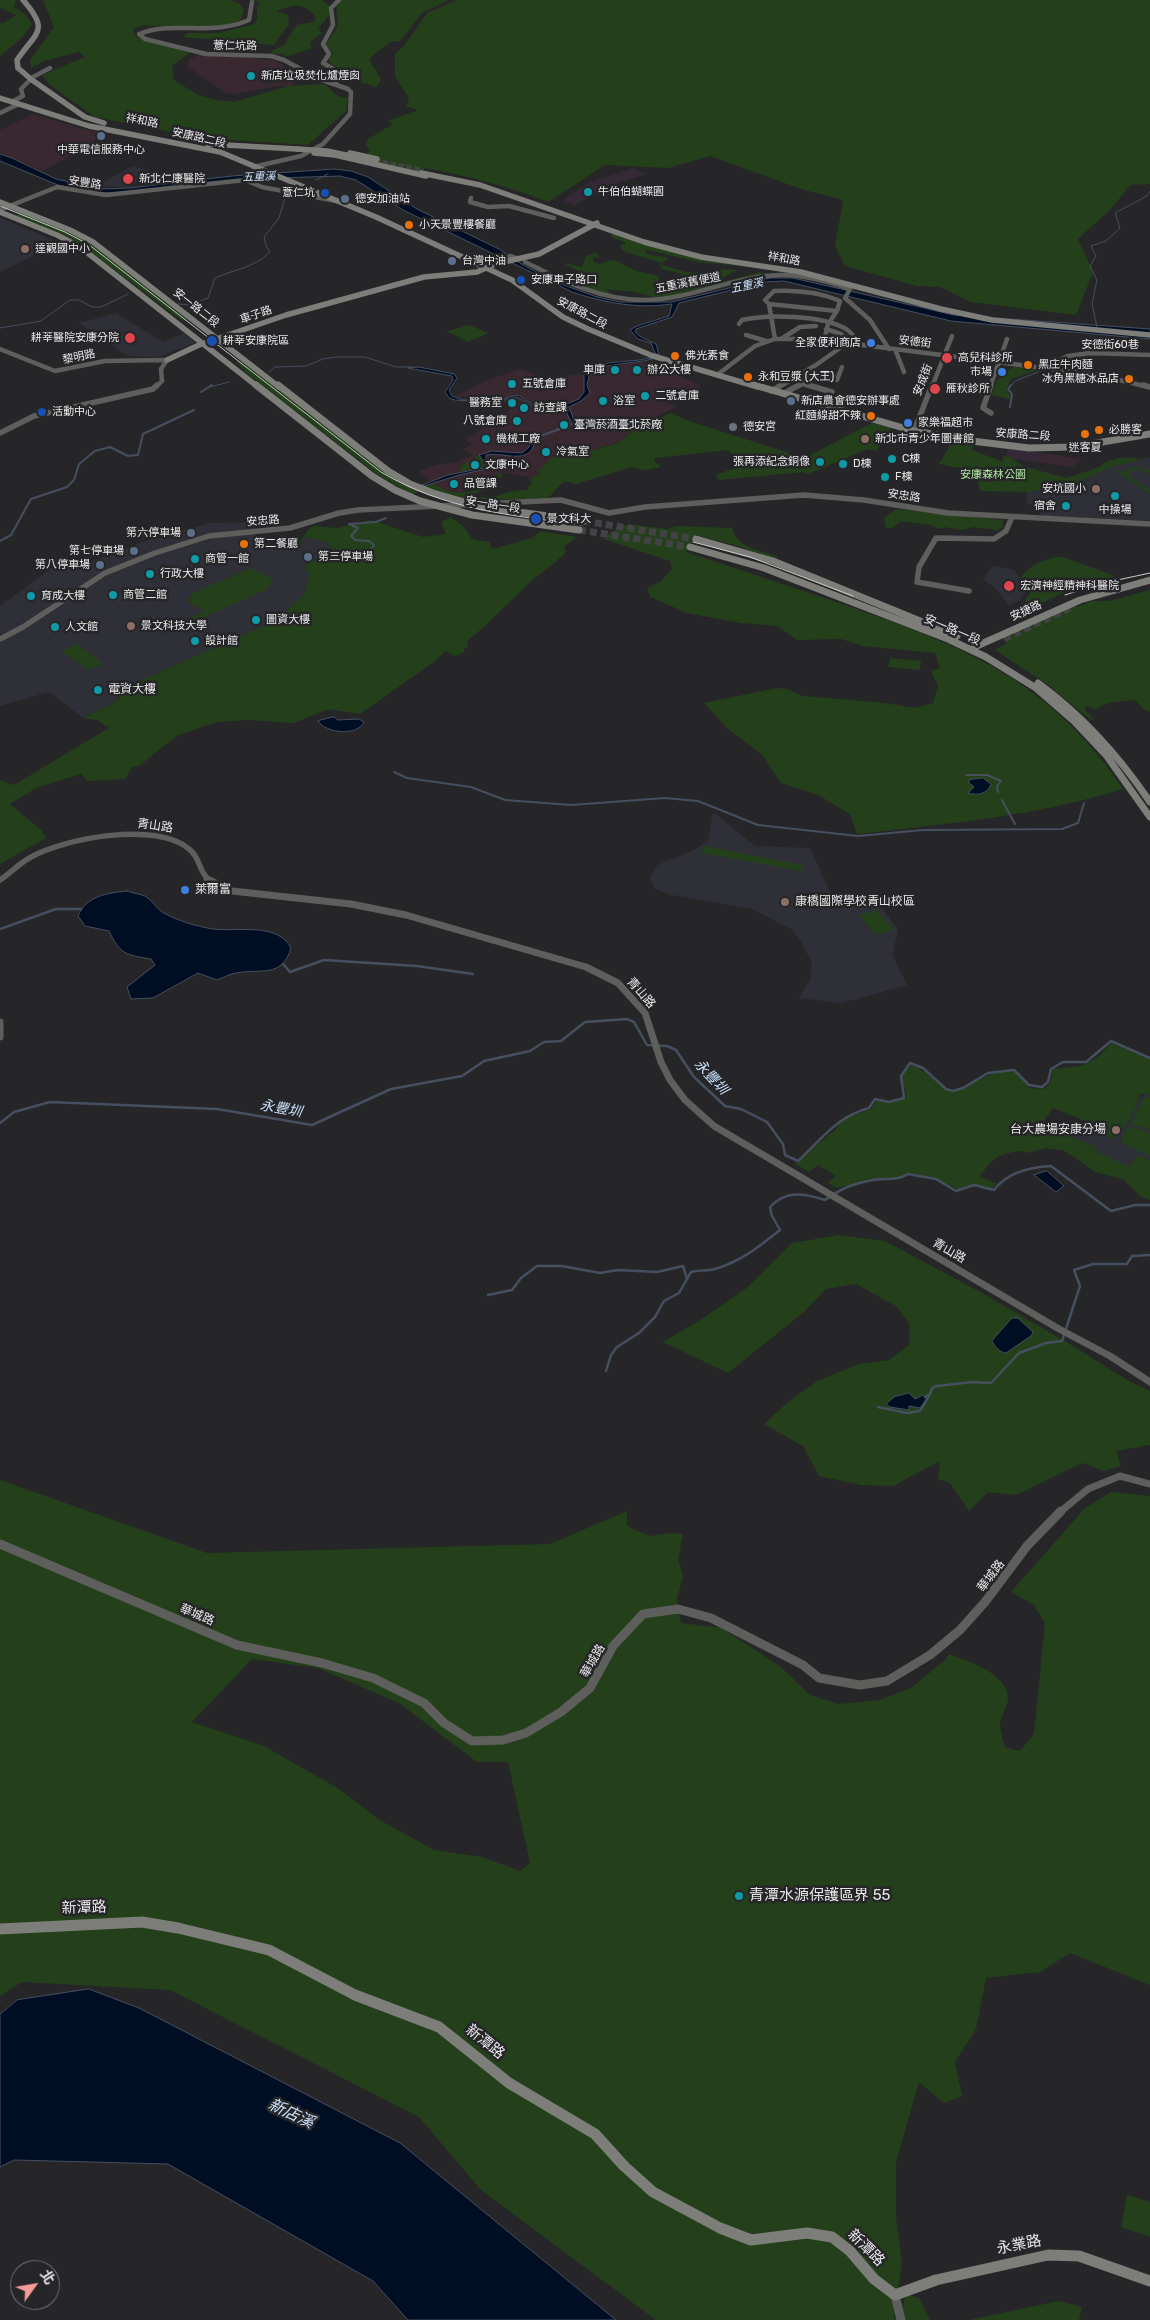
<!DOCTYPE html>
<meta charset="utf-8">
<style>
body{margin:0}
#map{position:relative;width:1150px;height:2320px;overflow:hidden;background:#262629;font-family:Rubik,"Noto Sans TC",sans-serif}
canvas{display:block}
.north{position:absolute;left:10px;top:2260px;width:50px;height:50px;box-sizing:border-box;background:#262629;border:1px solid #747476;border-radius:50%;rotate:58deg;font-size:14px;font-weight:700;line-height:20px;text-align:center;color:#e8e8ea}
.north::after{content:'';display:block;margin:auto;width:18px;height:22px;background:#f59b97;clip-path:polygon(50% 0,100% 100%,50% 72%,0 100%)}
</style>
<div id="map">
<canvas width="1150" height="2320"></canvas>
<div class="north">北</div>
</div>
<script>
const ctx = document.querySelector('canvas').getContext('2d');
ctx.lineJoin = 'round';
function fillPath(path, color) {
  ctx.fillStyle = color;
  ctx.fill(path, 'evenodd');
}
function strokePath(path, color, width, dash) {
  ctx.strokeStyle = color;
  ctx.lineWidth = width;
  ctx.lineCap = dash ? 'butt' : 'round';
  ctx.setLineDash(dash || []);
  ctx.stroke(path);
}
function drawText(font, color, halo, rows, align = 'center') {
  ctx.font = font + ' Rubik,"Noto Sans TC",sans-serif';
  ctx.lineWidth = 5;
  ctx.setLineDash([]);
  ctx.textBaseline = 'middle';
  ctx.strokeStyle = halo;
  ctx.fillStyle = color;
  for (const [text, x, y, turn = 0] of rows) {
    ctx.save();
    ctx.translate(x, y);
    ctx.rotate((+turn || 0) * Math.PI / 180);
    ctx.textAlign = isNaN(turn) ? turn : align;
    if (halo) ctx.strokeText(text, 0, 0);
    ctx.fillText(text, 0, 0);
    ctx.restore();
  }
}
const commercial = new Path2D(`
 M634,168L647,174L618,183L574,205L563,200L588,183Z
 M1008,449L1041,453L1038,462L1005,458Z`);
const industrial = new Path2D(`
 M201,54L231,57H255L254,59L274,60L292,71L297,80L292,81L295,84L290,86H277L234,94L224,92L187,66L190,59Z
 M33,114L82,129L105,133L80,151L43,171L0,153V130Z
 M642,362L665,370L674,365L687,369L676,375L702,386L680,398L674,397L665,402L677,406L635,429L621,441L579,454L556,456L545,464L541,474L532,478L500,472L479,488L459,492L441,490L419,471L437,465L457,462L473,455L463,450L472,444L465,440L513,408L499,399L494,401L455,396L481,383L519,369L543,377L588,374L599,368Z
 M1041,453L1082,459L1073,467L1038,462Z`);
const built = new Path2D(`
 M133,166L156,173L128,187L96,186Z
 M0,218L61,243L0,272Z
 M116,313L163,342L184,333L195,343L158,357L128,356L79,323Z
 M1150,457V521L1044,516L1027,502V494L1029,492L1076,483L1114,466Z
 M254,522L255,535L272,547L298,550L304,537L326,542L333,550L304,566L309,575L304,594L279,619L135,683L112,704L83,718L49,692L0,706V640L5,638L0,633V606L53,567L71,569L151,539L210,523Z
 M993,566L1014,570L1024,583L1027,589L1020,601L1009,605L996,589L983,579Z
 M713,812L755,846L810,848L830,892L883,909L898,930L892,955L907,985L842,1003L799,998L810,980L812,964L802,943L791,929L752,909L667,894L654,888L650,877L657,865L694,850L708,840Z
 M1150,1090V1182L1059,1141L1127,1108Z`);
const green = new Path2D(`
 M0,0H16L14,7L26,15L32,24L22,38L0,56V22L4,23L16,15L0,8Z
 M43,0H230L239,3L244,9L241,20C212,33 175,27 143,25L133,29L136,37L190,53L172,66L174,80L198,95L217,100L234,102L288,86L324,84L338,96L348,98L346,111L308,145L202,138L95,117L50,85L42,75L85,57L79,52L44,61L31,68L30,60L54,27Z
 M253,0H322L329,5V15L318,29L322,33L310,42L311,49L284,57V54H274L270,52L284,45L296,25L314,22L316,17C301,1 295,5 276,11L288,15L289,24L274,45L184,37L187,33H219L254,24L257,19V6L261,4Z
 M341,0H449L422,13L400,41L390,42L369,59L381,79L377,87L346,78L347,75L330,63L329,58L333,54L326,44L338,26L336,4Z
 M456,0H1150V184L1130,185L1112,208L1078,239L1093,272L1076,315L971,302L940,287L917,286L845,266L835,246L843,200L801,189L710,156L668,168L605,165L548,202C507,186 468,176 425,168L420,174L372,163L366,155L370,151L365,144L368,139L393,124L388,121L418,110L406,106L409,98L395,77V54L404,46L427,13Z
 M21,213L67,231L90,243L187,319L183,321L201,335L83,246L61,233L15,216Z
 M614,234L756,267L698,262L644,249L647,254L669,258L662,263L628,253L621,249V245L626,243L610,236Z
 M594,253L598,254L600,258L593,257V261L598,264L614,260L636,271L659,276L657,286L671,289L692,286L695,282L676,272L661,269L659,264L686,272L699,273L702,277C713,270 724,268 737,270L708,286L760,272L768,274L687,294L657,298L635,292L606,289L611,294L581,286L591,281V277L564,264L565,263L582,267L586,256Z
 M470,325L488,333L468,342L447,331Z
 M222,346L384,472L418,491L412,495L377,474L244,371L245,370L236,362L240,360Z
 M1013,367L1038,370L1011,379L1006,390L1011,396L1010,399L992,395L997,380Z
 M671,413L686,420L805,458L872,423L892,429L885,434L877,451L868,449L808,474L804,472L719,480L716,475L740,466L728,450L655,458L654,461L661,467L644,470L632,467L576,484L564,481L550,496L546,498C503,499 465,505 424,486L433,483C445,493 466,496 481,487C488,483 493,476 500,472L503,476L489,483L484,491L477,492L472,496C495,502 505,489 527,490L528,486L532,483L529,479L540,474L537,472L553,457L579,454L614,444L624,439L635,429Z
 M946,440L973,444L972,450L1001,461L1003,462V456L1010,457L1023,466L1066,478L1100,467C1105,458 1133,455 1141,460L1114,466L1076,483L1057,486L1029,492L980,491L976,471L939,464L949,447Z
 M479,455L488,467L461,472L460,466Z
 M1135,467L1150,470V474C1143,470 1134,467 1128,474L1131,478L1150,490V494L1115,471L1119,470L1123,473L1127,469Z
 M896,509L1003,520V527L997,530L973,527L962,530L944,527L939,529L931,525L901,521L892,528H886L884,518Z
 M451,517L464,527L472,539L489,542L493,549L532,538L540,531L577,537L564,547L566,552C555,564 542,572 530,582C509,602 490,623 467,641L468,647L463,650L465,652L454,656L446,651L431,664L360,714L328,709L294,723L248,720L217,722L178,735L139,766L132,767L125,779L88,781L81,774L36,788L10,804L42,831L46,838L0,864V780L14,785L109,728L97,720L83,718L112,704L135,683L279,619L304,594L309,575L304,566L333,550L326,542L305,537L298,550H295L307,531L313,526L337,528L371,520L423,537L446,534L441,522Z
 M628,524L667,529L676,526L732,528C737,548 760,550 778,557L775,559L737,546L696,535L686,552C739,569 792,587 845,605C963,646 1051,681 1123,789C1037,816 946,824 857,834L850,814L818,795L781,783L763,756L727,728L704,703L777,688L787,689L803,696L884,703L916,708L933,703L938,686L931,671L940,668L935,653L862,646L841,639L797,640L778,626L741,623L687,613L650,597L647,588L660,582L672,569L670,561L604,539L611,532Z
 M1055,557H1063L1115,576L1063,593L1029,609L1025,600L1030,594L1026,583L1020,577L1035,564Z
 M251,568L271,578L272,582L267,589L174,631L169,627L205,611L190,604L189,598L193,593Z
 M1150,590V712L1143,709L1135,700C1119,702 1109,700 1096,710L1085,705V710L1094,719L1091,720L1047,684L995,650L1008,642L1001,638L1072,604L1077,607L1092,601H1109Z
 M77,644L103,664L88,670L61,651Z
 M890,658L921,661L920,670L888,667Z
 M704,846L804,865L801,871L701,853Z
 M877,910L894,930L876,935L859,915Z
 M1111,1043L1150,1059V1095L1141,1093L1131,1117L1115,1139L1105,1135L1108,1130L1053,1108L1041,1125L1096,1147L1095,1151L1129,1167L1139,1155L1150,1161V1200L1141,1197L1123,1179L1095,1172L1065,1151L1046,1148L1027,1153L1023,1151C1000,1153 994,1157 980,1176L997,1184L990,1189L974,1185L957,1189L933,1177L909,1173L899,1177L870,1179L837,1188L828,1183L836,1176L818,1165L809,1172L795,1164L836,1129C841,1117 860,1113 872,1109L876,1100L890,1102L906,1097C906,1080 893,1080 912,1065C928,1071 940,1089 953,1092C969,1087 1000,1064 1016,1073C1022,1077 1025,1084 1030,1088L1044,1089L1050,1083L1053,1069L1081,1066L1098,1057Z
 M1144,1097L1150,1098V1130L1131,1124Z
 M1129,1126L1150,1133V1156L1122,1143V1137Z
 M839,1235L885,1241L982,1293L1068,1343L1129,1381L1150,1391V1445L1116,1451L1121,1466L1104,1471L1082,1463L1016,1495L988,1492L969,1511L950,1483L938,1479L940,1461L893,1486L861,1485L819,1476L803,1446L764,1424L787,1403L817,1381L859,1364L889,1360L909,1345L910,1325L896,1306L856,1284L826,1289L804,1312L728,1373L663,1342L705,1317L748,1287L792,1243Z
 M0,1480L207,1553L550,1544L627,1511V1526L649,1536L671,1533L683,1534L678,1559L683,1577L677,1598L681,1623L721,1628L780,1666L810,1695L839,1704L880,1700L911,1688L945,1660L949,1654C968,1661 1007,1673 1008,1698C1008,1706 1001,1715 1000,1724C1000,1731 1003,1740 1005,1747L1020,1751L1034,1734L1045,1623L1034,1605L1011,1592L1084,1509L1111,1492L1150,1496V1985L1070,1953L1040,1972L986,1978L976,2029L955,2062L962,2096L944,2103L919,2082L896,2162V2218L902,2263L894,2317L896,2320H656L481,2190L419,2117L170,1990L22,1982L0,1996ZM252,1659L318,1668L399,1703L477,1762H508L530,1863L520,1871L482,1857L434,1850L378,1819L339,1789L264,1746L192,1722Z
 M1127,2195L1150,2202V2237L1121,2227Z
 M905,2294L919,2298L930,2320H901Z
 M1059,2301L1082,2307L1079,2320H969Z`);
const water = new Path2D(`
 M0,154L12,158L56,179L101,189L130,188L232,176L334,169L351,171L368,177L417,209L499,249L523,265L558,283L597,297L620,302H672L770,278H793L954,315L1150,329V339L951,321L784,281L764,282L679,303L672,317L636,329L635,332L641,337L656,344L659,355L655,353L651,343L638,339L630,330L637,326L669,316L672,304C637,309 606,303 572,292L403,210L356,180L340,176L243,179L132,192L98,193L58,185L0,161Z
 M649,358L652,359C634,364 604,363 590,372L587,385L590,393L581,401L569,407L575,423L559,430L557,429L572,423L564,408C536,415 539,408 517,397L495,402L455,400L449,398L445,392L453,380L452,376L408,368L419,367L454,374L457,378L449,390L452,396L463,400L494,401L518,395L538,408L549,409L559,407L579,399L584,392V373C602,358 628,364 649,358Z
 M538,436L539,437C534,442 534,450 527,454C515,460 499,452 486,455V459L495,467L459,475L424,486L422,485L448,475L488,467L479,455L492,451L522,453L529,447L532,439Z
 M334,717L338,720L359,719L364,722C358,736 326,734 318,721Z
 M983,778L991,784C988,794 977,796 968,793L974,787L969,783V780Z
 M127,891C132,893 140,894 145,896C152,900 156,908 162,912C178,921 195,926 213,929C237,932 278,922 291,948C282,979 260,968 236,973C229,974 223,978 217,980L198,973L153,998L131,999L127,987L155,965L151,959C125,955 120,954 109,931L85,926L78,916C86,896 107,893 127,891Z
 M1047,1171L1064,1186L1056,1192L1034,1175Z
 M1012,1318H1018L1033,1332L1031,1336L1006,1353C999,1352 995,1347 992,1341Z
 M909,1393L915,1399L923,1395L927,1399L920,1408L909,1406V1410L890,1407L886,1404L894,1397Z
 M89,1989L139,2008L400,2143L616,2320H408L373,2281L168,2164L14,2160L0,2167V2014L17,2000Z`);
const streamFar2 = new Path2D(`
 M316,180L328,174
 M178,304L190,305L208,298L215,278C235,269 254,268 270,252L266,246L264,237L279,218L285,197
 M1097,327L1092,304L1097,280L1090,266L1096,256L1091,246L1106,241L1120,228L1115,213L1147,196L1150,191
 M0,328L41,321L70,300H79L92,307H101L128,294
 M269,372L275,367L306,366L323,359L336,357H365L396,367H412
 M210,387L229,382
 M1010,387L1015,381L1043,370`);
const streamFar1 = new Path2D(`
 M201,392L212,385
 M1010,407L1012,394L1008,389L1011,385
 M537,437L560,429
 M0,541L11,535L31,499L67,487L74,480L79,464L95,451L110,447L128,456L138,455L143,434L194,410
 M367,554L374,545L369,541L355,540L351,536L358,528L349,524L376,522L386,518
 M394,772L407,778L471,787L505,800L571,805L665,798L698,801L758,825L858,836L923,830L1062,829L1078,823L1084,803
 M966,775H987L1001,781L997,786L998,792
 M1002,800L1015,824`);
const stream = new Path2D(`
 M0,929L56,909H81
 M283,964L290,972L324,960L417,966L473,974
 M0,1123L14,1112L50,1102L217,1109L312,1125L391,1089L462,1076L484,1061L530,1051L544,1042L561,1041L585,1022L627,1019L634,1022L647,1045L667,1046L676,1050L694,1077L725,1106L741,1109L767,1122L783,1144L785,1155L798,1161C823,1138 836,1117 869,1108L875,1099L889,1102L904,1098L901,1076L910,1063L923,1068L946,1089L953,1091L963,1088L988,1073L1014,1070L1029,1085L1042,1087L1048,1082L1051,1069L1063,1062H1086L1111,1041L1150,1058
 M488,1295L512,1290L521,1278L537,1266H562L600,1273L618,1270L657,1272L683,1266L687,1279
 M606,1371L611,1355L617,1347L639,1333L655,1317L664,1301L679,1293L691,1272C699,1270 707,1271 715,1269C740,1262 760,1246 780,1230L772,1216L770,1207C786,1190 804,1193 825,1200C842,1188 852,1184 873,1180C885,1178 898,1181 908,1174L936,1179L956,1191L974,1185L994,1190C1007,1173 1030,1167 1051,1166L1111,1211L1135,1205H1150
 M925,1397L930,1394L932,1388L937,1386L973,1382L991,1383L1019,1353L1046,1343L1062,1341L1080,1286L1074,1270L1093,1264H1127L1132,1256L1150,1255
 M878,1407L907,1413L920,1411L930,1394`);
const secondaryTunnelFar1 = new Path2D(`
 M375,161L423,171`);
const secondaryTunnel = new Path2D(`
 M584,521L696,539
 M579,530L690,547
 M1004,639L1074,606`);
const streetFar3 = new Path2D(`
 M252,2L249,20C210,37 172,20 139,34L145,39L206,54L271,56L284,60L319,79L348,89L351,92L350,114L323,144L301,156L253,167
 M334,83L342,77V74L323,63L329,54L323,44L333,25L331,8L339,0
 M11,102L23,96L21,89L33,77L50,68
 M0,113L19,104
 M245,180L260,170
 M471,198L470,202L488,207L509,206L554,218
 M0,210L57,187L106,195L245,180L262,187L336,201
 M525,262C563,281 601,300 644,300C691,300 733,276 779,275C803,274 827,281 850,289L845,298L870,320L889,349
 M500,263L510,256L519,259
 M769,304L837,311
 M739,324L742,320C768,314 822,315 846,329C852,333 857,339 862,345
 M826,329L841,334L854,343
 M746,335L766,341
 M775,339L769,304L765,300L774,291C796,290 820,292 840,301L837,311L828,324L824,341
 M781,339L800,327L816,326
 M0,349L55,371L105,361L167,360
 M895,349L904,372
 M1043,368L1068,356L1090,353L1150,355
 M717,375L755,346L775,339H797L847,343L1099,375L1148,387
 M800,383L813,387
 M156,387L162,381L161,369L167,360
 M779,387L816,365L847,343
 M797,387L816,376L837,380L842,367
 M932,387L952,336
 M990,387L1007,339`);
const streetFar2 = new Path2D(`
 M808,385L832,392
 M991,385L983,408L991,413
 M1143,385L1150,387
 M771,391L781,385
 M783,394L799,385
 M914,431L932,385
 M0,433L34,416L153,389L157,385
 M969,591L917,582L919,567L936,538L994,539L1006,531L1012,517
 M0,639L23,627L105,573L155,553L209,536L290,528L339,513L358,510L561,500L609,513L645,507L804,495L864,500L948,513L1150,524
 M0,880C10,873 20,863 31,857C65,838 157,821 189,849C201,858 198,871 209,880`);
const streetFar1 = new Path2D(`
 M207,879L232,891L351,904L406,915L586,967L618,983L645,1013L661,1062L670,1080L685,1100L714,1126L1059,1329L1110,1356L1150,1382
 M0,1022V1037
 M1060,1512L1088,1489L1120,1476L1150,1484`);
const street = new Path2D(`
 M0,1544L237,1645L322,1663L373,1678L424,1703L444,1723L472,1741L503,1740L526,1733L561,1712L590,1688L613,1646L643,1614L678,1609L711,1618L803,1665L819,1678L860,1685L887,1681L930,1655L960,1630L985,1602L1027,1546L1061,1511
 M895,2295L901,2320`);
const secondaryFar2 = new Path2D(`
 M18,68L17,60C37,31 50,31 23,0
 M32,80L85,117L104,123
 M0,98L89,126L220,152L376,217L512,280L563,317L588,329L653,356L758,387
 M208,144L297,149
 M314,153L335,155L426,176
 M350,153L377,159
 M421,173L480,185L644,242L701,257L801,272L941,309L992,320L1150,335
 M0,202L70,230L93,242L279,387
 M0,212L57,235L80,247L258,387
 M167,360L199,345L286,315L424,277L477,272L495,264L539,254L597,223`);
const secondaryFar1 = new Path2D(`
 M256,385L372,476L395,490L420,501L472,515L579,530
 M278,385L388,471L410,484L433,493L482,507L584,521
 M754,385L914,431L972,441L1029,448L1073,447L1150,434
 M696,539L773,561L957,636
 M690,547L764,568L948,639L986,657L1036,688L1074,721L1106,755L1150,817
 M970,649L1080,600L1150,580
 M1038,683C1083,716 1119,756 1150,802`);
const secondary = new Path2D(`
 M0,1929L142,1922L178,1928L269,1950L355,1995L439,2027L509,2083L595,2134L624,2166L653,2192L720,2228L751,2240L807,2233L832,2237L850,2251L874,2279L895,2295L936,2280L1048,2255L1079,2256L1150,2281`);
const tram = new Path2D(`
 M0,206L65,232L88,244L381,472C445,510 510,515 582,525
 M693,542L750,557L853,596
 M1065,595L1099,584L1150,573`);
const secondaryBridge = new Path2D(`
 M18,68L32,80
 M297,149L327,151L360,158`);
const markers = [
 [251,76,5,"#0f9aa8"],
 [101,136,5,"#5c6f8a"],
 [128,179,6,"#e0444e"],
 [588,192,5,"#0f9aa8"],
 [325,193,5,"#1a4fb4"],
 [345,199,5,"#5c6f8a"],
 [409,225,5,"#e8710a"],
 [25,249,5,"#8d6e63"],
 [452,261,5,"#5c6f8a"],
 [521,280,5,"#1a4fb4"],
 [130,338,6,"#e0444e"],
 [212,341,6,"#1a4fb4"],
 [871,343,5,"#3f7fe0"],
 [675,356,5,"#e8710a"],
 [947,358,6,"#e0444e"],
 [1028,365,5,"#e8710a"],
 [615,370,5,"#0f9aa8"],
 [637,370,5,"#0f9aa8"],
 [1002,372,5,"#3f7fe0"],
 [748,377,5,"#e8710a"],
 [1129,379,5,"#e8710a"],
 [512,384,5,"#0f9aa8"],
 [935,389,6,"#e0444e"],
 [645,396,5,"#0f9aa8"],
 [603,401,5,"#0f9aa8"],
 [791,401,5,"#5c6f8a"],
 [512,403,5,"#0f9aa8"],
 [524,408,5,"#0f9aa8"],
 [42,412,5,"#1a4fb4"],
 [871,416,5,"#e8710a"],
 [517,421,5,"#0f9aa8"],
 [908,423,5,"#3f7fe0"],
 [564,425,5,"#0f9aa8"],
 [733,427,5,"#6b7280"],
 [1099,430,5,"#e8710a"],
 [1085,434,5,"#e8710a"],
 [486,439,5,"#0f9aa8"],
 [865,439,5,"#8d6e63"],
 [546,452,5,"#0f9aa8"],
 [892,459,5,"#0f9aa8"],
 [820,462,5,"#0f9aa8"],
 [843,464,5,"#0f9aa8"],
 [475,465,5,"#0f9aa8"],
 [885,477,5,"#0f9aa8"],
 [454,484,5,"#0f9aa8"],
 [1096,489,5,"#8d6e63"],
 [1115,496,5,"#0f9aa8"],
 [1066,506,5,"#0f9aa8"],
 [536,519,6,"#1a4fb4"],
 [191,533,5,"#5c6f8a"],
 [244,544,5,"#e8710a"],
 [134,551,5,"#5c6f8a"],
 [308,557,5,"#5c6f8a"],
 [195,559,5,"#0f9aa8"],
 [100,565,5,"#5c6f8a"],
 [150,574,5,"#0f9aa8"],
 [1009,586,6,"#e0444e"],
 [113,595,5,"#0f9aa8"],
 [31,596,5,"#0f9aa8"],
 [256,620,5,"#0f9aa8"],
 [131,626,5,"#8d6e63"],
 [55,627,5,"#0f9aa8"],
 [195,641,5,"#0f9aa8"],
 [98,690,5,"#0f9aa8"],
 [185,890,5,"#3f7fe0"],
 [785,902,5,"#8d6e63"],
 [1116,1130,5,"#8d6e63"],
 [739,1896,5,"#0f9aa8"]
];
const farStreetnames = [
 ["薏仁坑路",235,46,1],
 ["祥和路",142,121,11],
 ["安康路二段",199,138,13],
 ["安豐路",85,183,8],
 ["祥和路",784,259,10],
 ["五重溪舊便道",688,283,-11],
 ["安一路二段",196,308,38],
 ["安康路二段",582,313,28],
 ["車子路",256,315,-19],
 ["安德街",915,342,7],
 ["安德街60巷",1110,345],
 ["黎明路",79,357,-12],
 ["安成街",923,380,-68],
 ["安康路二段",1023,435,4],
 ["安忠路",904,496,8],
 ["安一路一段",493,505,9],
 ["安忠路",263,521,-5],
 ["安捷路",1026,611,-24]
];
const farPoinames = [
 ["新店垃圾焚化爐煙囪",261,76],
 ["中華電信服務中心",101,150,"center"],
 ["新北仁康醫院",139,179],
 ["牛伯伯蝴蝶園",598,192],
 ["薏仁坑",315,193,"right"],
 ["德安加油站",355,199],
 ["小天景豐樓餐廳",419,225],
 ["達觀國中小",35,249],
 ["台灣中油",462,261],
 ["安康車子路口",531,280],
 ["耕莘醫院安康分院",119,338,"right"],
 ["耕莘安康院區",223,341],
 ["全家便利商店",861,343,"right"],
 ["佛光素食",685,356],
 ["高兒科診所",958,358],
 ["黑庄牛肉麵",1038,365],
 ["車庫",605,370,"right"],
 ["辦公大樓",647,370],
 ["市場",992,372,"right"],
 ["永和豆漿 (大王)",758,377],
 ["冰角黑糖冰品店",1119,379,"right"],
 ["五號倉庫",522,384],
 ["雁秋診所",946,389],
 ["二號倉庫",655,396],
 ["浴室",613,401],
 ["新店農會德安辦事處",801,401],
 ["醫務室",502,403,"right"],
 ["訪查課",534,408],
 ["活動中心",52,412],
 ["紅麵線甜不辣",861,416,"right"],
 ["八號倉庫",507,421,"right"],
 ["家樂福超市",918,423],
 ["臺灣菸酒臺北菸廠",574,425],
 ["德安宮",743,427],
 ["必勝客",1109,430],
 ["機械工廠",496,439],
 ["新北市青少年圖書館",875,439],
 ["迷客夏",1085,448,"center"],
 ["冷氣室",556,452],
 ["C棟",902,459],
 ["張再添紀念銅像",810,462,"right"],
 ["D棟",853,464],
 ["文康中心",485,465],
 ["F棟",895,477],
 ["品管課",464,484],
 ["安坑國小",1086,489,"right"],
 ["宿舍",1056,506,"right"],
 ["中操場",1115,510,"center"],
 ["景文科大",547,519],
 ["第六停車場",181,533,"right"],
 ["第二餐廳",254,544],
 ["第七停車場",124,551,"right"],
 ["第三停車場",318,557],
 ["商管一館",205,559],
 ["第八停車場",90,565,"right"],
 ["行政大樓",160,574],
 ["宏濟神經精神科醫院",1020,586],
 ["商管二館",123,595],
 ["育成大樓",41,596],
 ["圖資大樓",266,620],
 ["景文科技大學",141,626],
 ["人文館",65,627],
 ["設計館",205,641]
];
const farWaternames = [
 ["五重溪",259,177,-2],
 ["五重溪",747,286,-12]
];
const farParknames = [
 ["安康森林公園",993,475]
];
const streetNames = [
 ["安一路一段",952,630,23],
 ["青山路",155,826,8],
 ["青山路",641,993,49],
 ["青山路",949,1251,30],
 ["華城路",991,1576,-53],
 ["華城路",197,1615,23],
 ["華城路",593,1661,-60]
];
const poiNames = [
 ["電資大樓",108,690],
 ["萊爾富",195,890],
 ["康橋國際學校青山校區",795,902],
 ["台大農場安康分場",1106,1130,"right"]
];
const waterNames = [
 ["永豐圳",711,1077,47],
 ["永豐圳",281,1109,10]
];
const nearPoinames = [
 ["青潭水源保護區界 55",749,1896]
];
const nearStreetnames = [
 ["新潭路",84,1908,-2],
 ["新潭路",485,2042,39],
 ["永業路",1019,2245,-11],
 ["新潭路",866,2248,45]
];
const nearWaternames = [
 ["新店溪",291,2114,25]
];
fillPath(commercial, '#352938');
fillPath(industrial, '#3a2830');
fillPath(built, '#2f2f38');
fillPath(green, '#23401a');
fillPath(water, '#000e24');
strokePath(water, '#464f5f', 1);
strokePath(streamFar2, '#464f5f', 1);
strokePath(streamFar1, '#464f5f', 2);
strokePath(stream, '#464f5f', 2.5);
strokePath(secondaryTunnelFar1, '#434346', 5.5, [5.5, 2.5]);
strokePath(secondaryTunnel, '#434346', 7, [7, 4]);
strokePath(streetFar3, '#5e5e5c', 4.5);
strokePath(streetFar2, '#5e5e5c', 5.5);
strokePath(streetFar1, '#5e5e5c', 7);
strokePath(street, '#5e5e5c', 9);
strokePath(secondaryFar2, '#7d7d7a', 5.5);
strokePath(secondaryFar1, '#7d7d7a', 7);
strokePath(secondary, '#7d7d7a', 11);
strokePath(tram, '#cacacc', 1);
strokePath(secondaryBridge, '#7d7d7a', 5.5);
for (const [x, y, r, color] of markers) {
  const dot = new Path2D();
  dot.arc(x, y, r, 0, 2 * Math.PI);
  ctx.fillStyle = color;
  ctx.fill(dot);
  strokePath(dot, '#262629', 2);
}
drawText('11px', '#e8e8ea', '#262629', farStreetnames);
drawText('11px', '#e8e8ea', '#262629', farPoinames, 'left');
drawText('italic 11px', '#c9e1fd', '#262629', farWaternames);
drawText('11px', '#aee89d', '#262629', farParknames);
drawText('12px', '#e8e8ea', '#262629', streetNames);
drawText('12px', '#e8e8ea', '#262629', poiNames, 'left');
drawText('italic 14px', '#c9e1fd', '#262629', waterNames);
drawText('15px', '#e8e8ea', '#262629', nearPoinames, 'left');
drawText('15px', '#e8e8ea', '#262629', nearStreetnames);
drawText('italic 16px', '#c9e1fd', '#262629', nearWaternames);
</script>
